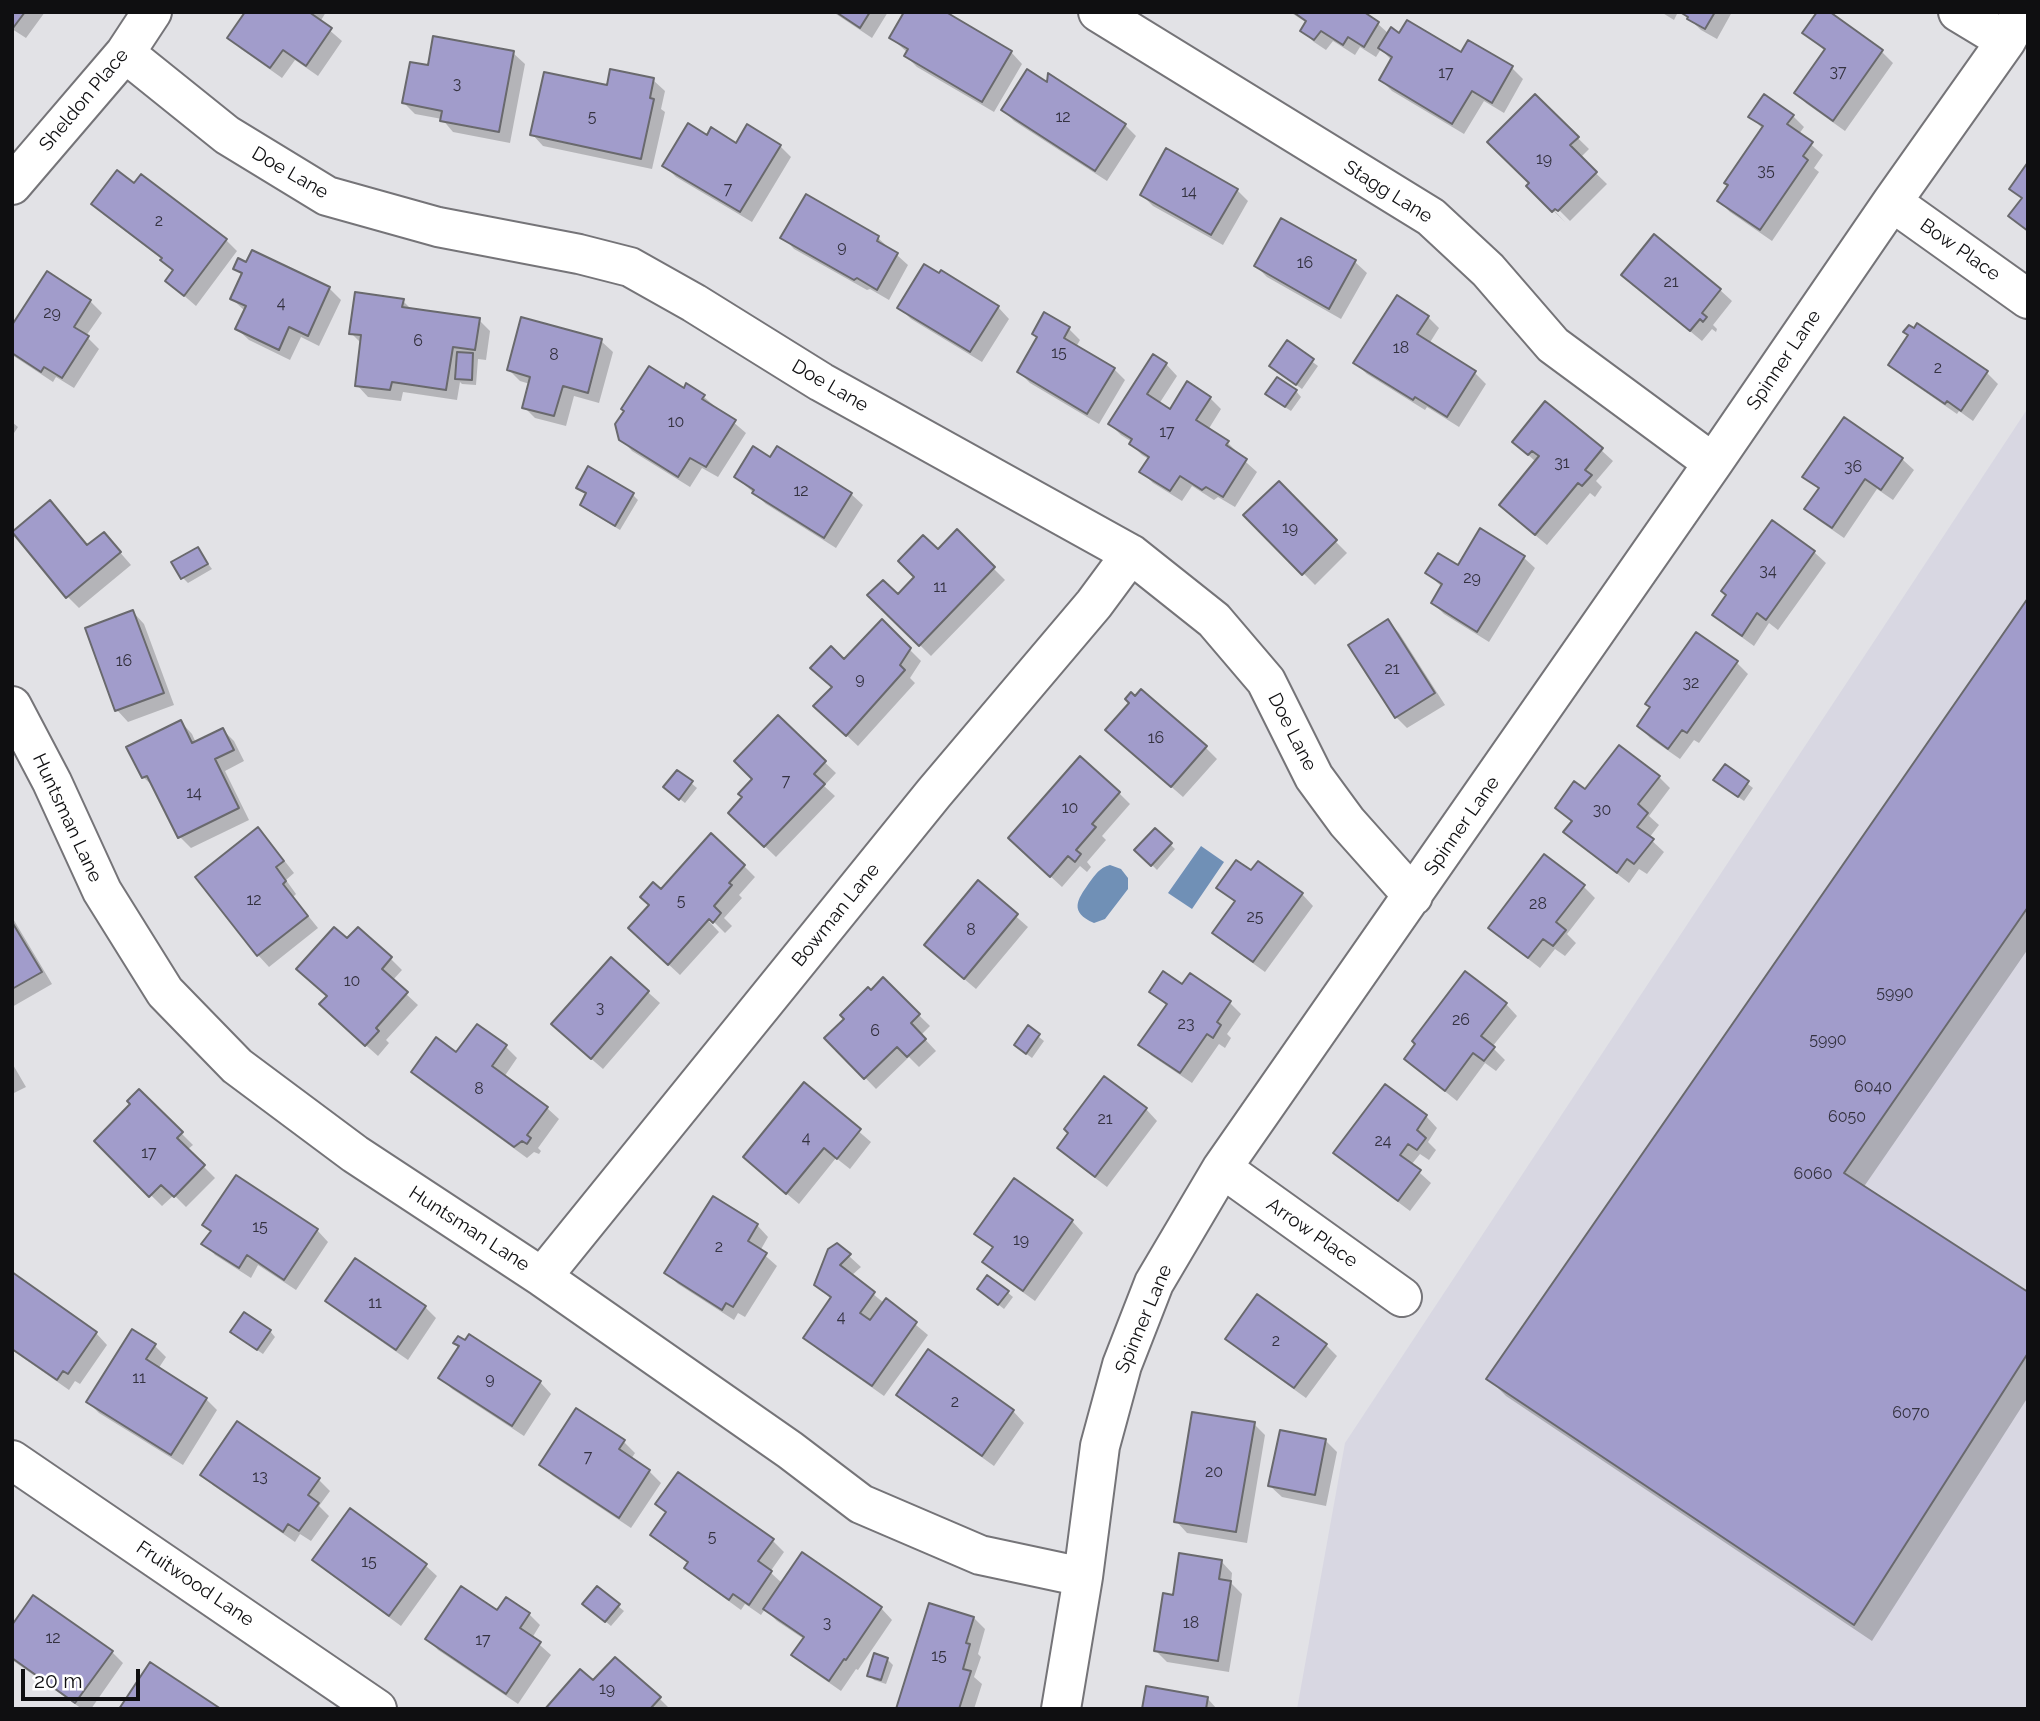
<!DOCTYPE html>
<style>
body{margin:0}
#map{position:relative;width:2040px;height:1721px;overflow:hidden;background:#e2e2e6;font-family:Raleway,sans-serif}
canvas{display:block}
.frame{position:absolute;inset:0;border:14px solid #0f0f11;pointer-events:none}
.scale{position:absolute;left:21px;top:1669px;width:119px;height:32px;box-sizing:border-box;border:4px solid #0f0f11;border-top:0;padding-left:9px;font-size:21px;line-height:24px;white-space:nowrap;color:#0f0f11;-webkit-text-stroke:5px #fff;paint-order:stroke}
</style>
<div id="map">
<canvas width="2040" height="1721"></canvas>
<div class="frame"></div>
<div class="scale">20 m</div>
</div>
<script>
const ctx = document.querySelector('canvas').getContext('2d');
ctx.lineJoin = 'round';
function fillPath(path, color) {
  ctx.fillStyle = color;
  ctx.fill(path, 'evenodd');
}
function strokePath(path, color, width, dash) {
  ctx.strokeStyle = color;
  ctx.lineWidth = width;
  ctx.lineCap = dash ? 'butt' : 'round';
  ctx.setLineDash(dash || []);
  ctx.stroke(path);
}
function drawText(font, color, halo, rows, align = 'center') {
  ctx.font = font + ' Raleway,sans-serif';
  ctx.lineWidth = 6;
  ctx.setLineDash([]);
  ctx.textBaseline = 'middle';
  ctx.strokeStyle = halo;
  ctx.fillStyle = color;
  for (const [text, x, y, turn = 0] of rows) {
    ctx.save();
    ctx.translate(x, y);
    ctx.rotate((+turn || 0) * Math.PI / 180);
    ctx.textAlign = isNaN(turn) ? turn : align;
    if (halo) ctx.strokeText(text, 0, 0);
    ctx.fillText(text, 0, 0);
    ctx.restore();
  }
}
const built = new Path2D(`
 M2028,408V1709H1297L1345,1443Z`);
const water = new Path2D(`
 M1201,846L1224,862L1192,909L1168,893Z
 M1110,865L1121,869L1128,878V889L1105,919L1094,923C1069,912 1077,900 1089,883C1096,874 1099,868 1110,865Z`);
const shadow = new Path2D(`
 M12,12H45L26,38L12,29Z
 M247,12H326L320,22L342,41L318,76L295,60L282,78L241,49L230,38Z
 M833,12H888L872,38Z
 M1290,12H1360L1378,24L1389,34L1400,35L1512,68L1523,79L1504,113L1484,101L1464,134L1392,91L1381,80L1392,61L1381,49L1376,57L1360,47L1355,55L1333,41L1326,50L1314,42L1302,31L1307,23Z
 M1661,12H1678L1674,20Z
 M1682,12H1732L1717,39L1701,30Z
 M1827,12L1882,52L1893,63L1845,131L1807,104L1796,93L1825,51L1804,33Z
 M891,38L1011,52L1022,64L994,112L917,67L906,56L908,53Z
 M513,53L525,64L510,143L453,132L442,119L415,114L404,103L429,67Z
 M653,80L665,91L661,109L665,112L652,169L543,146L532,134L608,87Z
 M1535,96L1589,149L1580,158L1607,184L1570,221L1553,204L1550,206L1565,222L1528,186L1531,183Z
 M1003,110L1125,125L1136,136L1107,181L1014,121Z
 M1793,116L1804,127L1799,134L1823,155L1814,168L1819,172L1772,241L1730,212L1719,201L1763,129L1751,117Z
 M707,137L737,145L780,146L791,157L752,222L676,177L665,166Z
 M134,185L226,240L237,251L196,306L167,281L174,272L163,260L104,215L93,204Z
 M1237,190L1248,201L1223,245L1153,206L1142,195Z
 M1282,221L1355,262L1367,273L1341,319L1267,277L1256,266Z
 M783,237L878,238L908,265L889,300L870,289L867,290L794,249Z
 M235,269L329,288L341,300L319,346L301,337L290,360L249,340L237,329L245,311L232,299L243,276Z
 M48,273L90,301L102,313L86,336L99,349L74,388L56,377L53,382L12,355V329Z
 M1623,275L1720,290L1732,301L1713,325L1717,329L1716,332L1712,329L1702,341L1635,286Z
 M403,301L412,310L479,320L490,331L486,360L478,359L476,385L462,384L460,382L457,400L403,392L401,401L368,397L357,385L362,344L351,333Z
 M899,307H998L1009,319L982,362L911,319Z
 M1428,317L1439,328L1429,344L1474,372L1486,384L1459,427L1427,407L1425,410L1367,374L1355,363Z
 M1918,325L1987,373L1998,384L1973,421L1959,411L1957,414L1902,376L1891,364Z
 M1069,329L1080,340L1076,347L1114,369L1125,380L1099,424L1030,383L1019,372Z
 M601,341L613,352L599,403L574,396L566,426L535,418L524,407L530,384L520,381L509,370Z
 M1287,343L1318,366L1302,389L1276,371Z
 M1166,364L1177,376L1159,404L1170,411L1210,398L1221,409L1208,430L1228,443L1239,454L1238,455L1257,472L1235,507L1218,497L1214,500L1192,486L1182,501L1153,483L1142,472L1150,460L1142,455L1131,444L1132,442L1121,435L1110,424Z
 M687,386L704,397L746,433L718,477L702,468L690,487L632,451L621,439L684,390Z
 M1296,391L1301,397L1291,411L1272,399Z
 M1845,419L1902,459L1914,470L1893,500L1877,489L1844,538L1818,520L1807,509L1820,490L1805,476Z
 M12,422L18,427L12,436Z
 M1514,442L1601,450L1613,461L1596,481L1602,487L1595,497L1590,493L1547,545L1512,516L1536,462Z
 M736,477L851,494L863,505L836,548L766,504Z
 M1278,484L1347,553L1315,585L1246,515Z
 M578,487L633,495L638,500L620,530L587,510L582,505L588,495Z
 M50,502L88,547L104,534L131,565L79,608L68,597Z
 M957,532L1005,580L931,656L870,596L898,597Z
 M197,549L212,569L188,583L183,578Z
 M1814,552L1826,563L1778,630L1769,623L1754,646L1726,626L1714,614Z
 M1523,557L1535,568L1489,642L1444,614L1433,603L1442,587L1427,573Z
 M2028,601V949L1863,1188L2028,1294V1397L1872,1641L1506,1396L1489,1379Z
 M133,612L144,624L174,705L128,722L117,710Z
 M1388,621L1399,633L1445,705L1407,728L1396,717Z
 M882,622L921,661L910,678L915,683L858,746L827,717L833,688L844,661Z
 M1696,634L1737,663L1748,674L1699,743L1694,740L1680,759L1650,738L1639,726Z
 M1131,703L1206,748L1217,759L1183,797L1119,741Z
 M778,718L836,773L824,786L835,796L776,857L730,813L744,797L754,779Z
 M181,722L192,734L196,743L223,730L234,741L244,761L225,771L249,820L191,848L180,837L155,788L143,777Z
 M1725,766L1753,788L1744,801L1721,785Z
 M678,772L697,788L685,803L671,792Z
 M1659,777L1670,788L1649,816L1659,825L1649,838L1664,852L1647,874L1639,869L1629,883L1577,843L1565,832L1573,822L1557,807L1585,792Z
 M1119,793L1130,804L1102,836L1106,840L1087,862L1091,867L1087,872L1080,866L1062,887L1021,849Z
 M258,829L269,841L294,873L286,880L296,894L293,897L318,928L269,967L258,955L197,877Z
 M1155,830L1175,849L1157,870L1137,850Z
 M744,866L755,877L739,895L742,898L724,918L732,926L725,933L704,912L702,914L719,932L680,975L641,939L651,905L661,891Z
 M1251,873L1302,894L1313,906L1265,972L1226,944L1214,932L1236,903L1219,888Z
 M978,883L1028,927L976,989L937,956Z
 M1583,886L1595,898L1567,934L1576,943L1565,956L1555,949L1540,968L1502,939L1490,927Z
 M12,917L52,984L12,1007Z
 M347,941L390,958L402,970L392,981L418,1005L386,1040L389,1043L378,1056L333,1016L329,996Z
 M611,959L660,1003L603,1069L565,1036Z
 M1190,975L1230,1003L1241,1014L1227,1034L1231,1038L1225,1048L1219,1044L1192,1083L1152,1056L1140,1044L1167,1006L1151,991L1182,987Z
 M883,980L930,1026L921,1035L936,1051L919,1067L909,1057L876,1089L827,1038Z
 M1506,1004L1517,1016L1492,1047L1505,1060L1496,1071L1485,1063L1457,1101L1418,1070L1406,1059Z
 M478,1026L506,1047L517,1058L504,1077L547,1108L559,1119L538,1148L541,1151L539,1154L534,1152L527,1158L424,1083L413,1072L457,1055Z
 M1028,1028L1044,1041L1032,1058L1021,1050Z
 M12,1063L26,1087L12,1094Z
 M805,1085L871,1142L850,1169L836,1158L799,1204L756,1168Z
 M1385,1086L1426,1116L1437,1128L1428,1142L1436,1150L1429,1160L1420,1154L1411,1165L1431,1183L1410,1211L1347,1164L1336,1153Z
 M139,1091L193,1145L187,1150L215,1178L186,1207L174,1195L162,1206L96,1141L132,1104Z
 M1146,1109L1157,1121L1107,1187L1070,1159L1059,1147Z
 M1072,1221L1083,1233L1035,1301L996,1273L985,1262L994,1249L976,1234Z
 M204,1225L317,1230L328,1242L296,1290L258,1265L251,1278L215,1255L204,1243L212,1232Z
 M757,1225L768,1237L760,1251L777,1266L745,1317L738,1313L734,1320L678,1284L666,1273Z
 M837,1245L861,1267L851,1276L884,1303L886,1300L928,1335L884,1396L817,1349L805,1338L831,1299L816,1285Z
 M12,1274L96,1333L107,1345L80,1384L75,1381L69,1390L12,1350Z
 M979,1289L1007,1292L1013,1297L1004,1309Z
 M327,1301L425,1307L436,1318L408,1360L339,1312Z
 M270,1331L275,1337L263,1354L238,1337Z
 M1227,1339L1326,1345L1337,1356L1306,1398L1239,1350Z
 M455,1343L540,1382L551,1394L524,1436L452,1389L440,1377L460,1347Z
 M155,1346L166,1357L158,1369L206,1399L217,1410L183,1465L99,1413L88,1402Z
 M899,1395L1013,1411L1024,1423L994,1466L910,1406Z
 M1254,1424L1265,1435L1247,1543L1187,1533L1176,1521Z
 M1326,1441L1337,1452L1326,1506L1282,1497L1270,1486Z
 M624,1442L635,1453L631,1459L649,1471L661,1483L631,1528L553,1476L542,1465Z
 M202,1475L319,1480L330,1491L319,1506L329,1516L311,1541L300,1534L295,1542L214,1486Z
 M658,1504L772,1540L784,1552L770,1572L783,1584L881,1608L892,1620L858,1670L856,1669L841,1691L805,1666L793,1655L804,1639L777,1621L765,1609L761,1615L745,1604L741,1610L698,1579L686,1568L689,1564L664,1546L652,1534L667,1513Z
 M314,1560L425,1565L437,1576L401,1626L326,1571Z
 M1221,1561L1232,1573L1231,1583L1242,1594L1229,1672L1167,1662L1156,1651L1174,1597Z
 M618,1606L624,1611L611,1626L590,1609Z
 M497,1613L529,1614L540,1625L532,1638L551,1655L518,1704L438,1650L427,1638Z
 M974,1618L985,1629L978,1654L981,1657L974,1677L982,1684L974,1709H897Z
 M12,1628L112,1652L123,1663L91,1709H82L12,1660Z
 M887,1659L893,1665L886,1684L874,1680L869,1675Z
 M593,1683L659,1698L670,1709H547Z
 M1208,1699L1217,1709H1144Z`);
const building = new Path2D(`
 M12,12H25L13,28H12Z
 M245,12H309L332,28L306,66L283,50L270,68L227,38Z
 M836,12H870L860,28Z
 M904,12H946L1012,51L982,102L904,56L908,49L889,38Z
 M1293,12H1364L1379,22L1364,47L1348,37L1343,45L1321,31L1314,40L1300,31L1306,21Z
 M1680,12H1715L1705,29L1687,19L1688,17Z
 M1817,12H1830L1883,50L1833,121L1794,93L1825,49L1802,33Z
 M1407,20L1461,52L1468,40L1513,66L1492,103L1472,91L1452,124L1379,80L1392,57L1378,48L1391,27L1399,33Z
 M433,36L514,51L499,132L440,121L442,111L402,103L410,62L428,65Z
 M610,69L654,78L650,98L654,99L641,159L530,135L544,72L607,85Z
 M1027,69L1047,82L1048,73L1126,124L1095,171L1001,110Z
 M1535,94L1579,137L1570,145L1597,172L1558,211L1555,209L1552,212L1526,186L1529,183L1487,142Z
 M1764,94L1794,115L1787,124L1813,142L1803,156L1808,160L1760,230L1717,201L1728,185L1724,183L1763,126L1748,117Z
 M688,123L707,135L711,127L736,143L747,124L781,145L740,212L662,166Z
 M1166,148L1238,189L1211,235L1140,195Z
 M2028,162V231L2008,216L2022,198L2009,189Z
 M117,170L134,183L141,174L227,239L184,296L165,281L173,270L160,260L162,258L91,204Z
 M806,194L879,236L877,241L898,253L877,290L857,278L854,280L780,238Z
 M1281,218L1356,260L1329,309L1254,266Z
 M1654,234L1721,289L1702,313L1707,317L1703,322L1700,319L1690,331L1621,275Z
 M252,250L330,287L308,336L289,327L279,350L235,329L246,306L230,299L242,273L233,269L238,258L246,262Z
 M924,264L939,273L941,270L999,306L970,352L897,308Z
 M47,271L91,300L74,327L89,336L62,378L44,367L41,372L12,353V325Z
 M355,292L404,299L402,307L480,318L475,350L453,347L446,390L392,382L390,390L355,386L361,335L349,334Z
 M1397,295L1429,316L1417,334L1476,371L1447,417L1415,397L1413,400L1353,363Z
 M1044,312L1070,327L1064,338L1115,368L1087,414L1017,372L1037,337L1032,334Z
 M521,317L602,339L588,393L563,386L554,416L522,408L530,377L507,370Z
 M1917,323L1988,371L1961,411L1947,401L1945,404L1888,365L1908,335L1903,332L1909,325L1914,328Z
 M1287,340L1314,359L1296,385L1269,366Z
 M457,352L473,353L472,380L455,379Z
 M1153,354L1167,363L1147,394L1170,409L1187,381L1211,397L1196,420L1229,441L1226,445L1247,459L1223,497L1206,487L1202,490L1180,476L1170,491L1139,472L1149,457L1129,444L1132,439L1108,424Z
 M649,366L684,388L686,383L705,395L702,399L736,420L706,467L690,458L678,477L619,440L615,424L624,411L621,409Z
 M1277,377L1297,390L1285,407L1265,394Z
 M1545,401L1603,448L1585,470L1592,475L1582,486L1578,483L1535,535L1499,505L1539,456L1532,451L1528,455L1512,442Z
 M1844,417L1903,458L1881,490L1865,479L1832,528L1804,509L1819,488L1802,477Z
 M753,446L770,457L777,446L852,493L824,538L752,493L754,490L734,477Z
 M588,466L634,493L615,526L580,505L586,493L576,488Z
 M1279,481L1337,540L1302,575L1243,515Z
 M50,500L87,545L104,532L121,552L66,598L12,532Z
 M1772,520L1815,551L1766,620L1757,613L1742,636L1712,615L1726,595L1721,591Z
 M1480,528L1525,556L1477,632L1431,603L1442,584L1425,573L1438,553L1458,565Z
 M957,529L995,567L919,646L867,595L883,580L898,594L914,577L898,561L923,535L938,549Z
 M198,547L208,564L181,579L171,562Z
 M2028,598V907L1844,1173L2028,1292V1353L1854,1625L1486,1379Z
 M133,610L164,693L115,711L85,628Z
 M882,619L911,648L900,665L905,670L846,736L813,706L832,687L810,668L831,646L844,659Z
 M1388,619L1435,693L1395,718L1348,645Z
 M1696,632L1738,661L1687,733L1682,730L1668,749L1637,726L1650,707L1645,704Z
 M1141,689L1207,746L1171,787L1105,730L1129,703L1125,699L1131,692L1135,696Z
 M778,715L826,761L814,774L825,784L764,847L728,813L742,797L738,794L752,779L734,761Z
 M181,720L192,743L223,728L234,750L215,759L239,808L178,838L147,776L142,778L126,747Z
 M1619,745L1660,776L1638,804L1648,813L1637,827L1654,839L1634,864L1627,859L1617,873L1563,832L1572,821L1555,808L1574,781L1585,789Z
 M1080,756L1120,792L1092,824L1096,827L1076,850L1081,854L1075,862L1068,856L1050,877L1008,838Z
 M1725,764L1749,781L1738,797L1713,780Z
 M677,770L693,781L679,800L663,787Z
 M258,827L284,861L276,867L286,881L283,884L308,916L257,956L195,877Z
 M1155,828L1172,843L1151,866L1134,850Z
 M711,833L745,865L729,883L732,885L714,906L721,913L713,923L709,919L668,965L628,928L649,905L640,897L653,882L661,889Z
 M1544,854L1585,885L1556,922L1566,930L1553,946L1543,939L1528,958L1488,928Z
 M1236,860L1251,870L1258,861L1303,893L1253,962L1212,933L1235,901L1216,888Z
 M978,880L1018,914L964,979L924,945Z
 M12,922L42,972L12,989Z
 M334,927L347,938L358,927L392,957L382,969L408,992L376,1028L379,1031L365,1046L319,1004L327,996L296,969Z
 M611,957L649,991L591,1059L551,1024Z
 M1163,971L1182,984L1190,973L1231,1001L1217,1022L1221,1025L1213,1038L1207,1034L1180,1073L1138,1045L1167,1004L1149,992Z
 M1465,971L1507,1003L1481,1036L1495,1047L1484,1061L1473,1053L1445,1091L1404,1059L1415,1044L1412,1041Z
 M883,977L920,1014L911,1023L926,1039L907,1057L897,1047L864,1079L824,1038L844,1019L840,1015L868,987L871,990Z
 M477,1024L507,1045L492,1066L548,1107L527,1135L531,1138L527,1144L522,1141L514,1147L411,1072L436,1037L456,1052Z
 M1028,1025L1040,1034L1026,1054L1014,1045Z
 M1104,1076L1147,1108L1095,1177L1057,1148L1068,1133L1064,1129Z
 M804,1082L861,1129L837,1159L824,1148L786,1194L743,1157Z
 M1385,1084L1427,1115L1417,1130L1426,1138L1417,1150L1408,1144L1400,1155L1421,1170L1398,1201L1333,1153Z
 M139,1089L183,1132L177,1138L205,1165L174,1197L161,1185L149,1197L94,1141L130,1104L127,1101Z
 M236,1175L318,1229L284,1280L247,1255L239,1268L201,1244L211,1231L202,1225Z
 M1014,1178L1073,1220L1023,1291L982,1262L993,1247L974,1234Z
 M713,1196L758,1224L748,1241L767,1253L733,1307L726,1303L722,1310L664,1273Z
 M837,1243L851,1254L840,1265L875,1292L860,1313L870,1320L886,1298L917,1322L872,1386L803,1338L831,1297L814,1285L828,1249Z
 M355,1258L426,1306L396,1350L325,1301Z
 M12,1272L97,1332L68,1374L63,1371L57,1380L12,1349Z
 M987,1275L1009,1291L998,1305L977,1289Z
 M1257,1294L1327,1344L1294,1388L1225,1339Z
 M244,1312L271,1330L257,1350L230,1332Z
 M132,1329L156,1344L146,1359L207,1398L171,1455L86,1402Z
 M469,1334L541,1381L512,1426L438,1378L459,1346L453,1343L458,1336L465,1340Z
 M928,1349L1014,1410L982,1456L896,1395Z
 M576,1408L625,1440L619,1449L650,1470L619,1518L539,1465Z
 M1192,1412L1255,1422L1236,1532L1174,1522Z
 M237,1421L320,1478L308,1495L319,1503L299,1531L288,1524L283,1532L200,1475Z
 M1280,1430L1326,1439L1315,1495L1268,1486Z
 M678,1472L774,1539L758,1561L772,1571L749,1605L733,1594L729,1600L684,1568L688,1562L650,1535L666,1512L655,1504Z
 M350,1508L427,1564L389,1616L312,1560Z
 M802,1552L882,1607L846,1660L844,1659L829,1681L791,1655L804,1637L763,1609Z
 M1179,1553L1222,1560L1219,1579L1231,1581L1218,1661L1154,1651L1163,1593L1173,1595Z
 M461,1586L497,1610L506,1597L530,1613L520,1628L541,1642L506,1694L425,1639Z
 M597,1586L620,1604L605,1622L582,1604Z
 M33,1595L113,1651L75,1703L12,1658V1625Z
 M929,1603L974,1617L966,1643L970,1644L963,1669L971,1671L959,1709H896Z
 M874,1653L888,1658L881,1680L867,1676Z
 M615,1657L661,1697L650,1709H545L580,1669L593,1680Z
 M150,1662L221,1709H119Z
 M1146,1686L1208,1697L1206,1709H1142Z`);
const minor = new Path2D(`
 M1098,12L1431,217L1488,270L1553,345L1713,463
 M1958,12L2006,41
 M125,53L227,135L327,196L438,227L579,254L630,267L694,303L821,382L1131,554L1214,620L1266,681L1314,777L1347,822L1413,896
 M12,185L125,53L152,12
 M1892,202L2028,299
 M12,706L52,782L102,891L165,992L237,1066L355,1154L542,1277L790,1450L861,1504L980,1555L1083,1577
 M1222,1168L1402,1297
 M542,1277L934,793L1094,604L1131,554
 M12,1460L377,1709
 M1061,1709L1083,1577L1100,1446L1122,1365L1154,1283L1222,1168L1713,463L1892,202L2006,41L2022,12`);
const numberNames = [
 ["37",1838,72],
 ["17",1446,73],
 ["3",457,84],
 ["5",592,117],
 ["12",1063,117],
 ["19",1544,159],
 ["35",1766,171],
 ["7",728,189],
 ["14",1189,192],
 ["2",159,221],
 ["9",842,247],
 ["16",1305,263],
 ["21",1671,282],
 ["4",281,303],
 ["29",52,313],
 ["6",418,341],
 ["18",1401,348],
 ["15",1059,353],
 ["8",554,355],
 ["2",1938,368],
 ["10",676,422],
 ["17",1167,432],
 ["31",1562,463],
 ["36",1853,467],
 ["12",801,491],
 ["19",1290,528],
 ["34",1768,571],
 ["29",1472,578],
 ["11",940,587],
 ["16",124,661],
 ["21",1392,669],
 ["9",860,679],
 ["32",1691,683],
 ["16",1156,738],
 ["7",786,781],
 ["14",194,793],
 ["10",1070,808],
 ["30",1602,810],
 ["12",254,900],
 ["5",681,901],
 ["28",1538,904],
 ["25",1255,917],
 ["8",971,930],
 ["10",352,981],
 ["5990",1895,993],
 ["3",600,1008],
 ["26",1461,1020],
 ["23",1186,1024],
 ["6",875,1031],
 ["5990",1828,1040],
 ["6040",1873,1087],
 ["8",479,1089],
 ["6050",1847,1117],
 ["21",1105,1119],
 ["4",806,1138],
 ["24",1383,1141],
 ["17",149,1153],
 ["6060",1813,1174],
 ["15",260,1227],
 ["19",1021,1240],
 ["2",719,1247],
 ["11",375,1303],
 ["4",841,1317],
 ["2",1276,1341],
 ["11",139,1378],
 ["9",490,1379],
 ["2",955,1402],
 ["6070",1911,1413],
 ["7",588,1457],
 ["20",1214,1472],
 ["13",260,1477],
 ["5",712,1537],
 ["15",369,1562],
 ["3",827,1623],
 ["18",1191,1623],
 ["12",53,1638],
 ["17",483,1640],
 ["15",939,1656],
 ["19",607,1689]
];
const streetNames = [
 ["Sheldon Place",84,100,-50],
 ["Doe Lane",290,173,30],
 ["Stagg Lane",1388,192,32],
 ["Bow Place",1960,250,35],
 ["Spinner Lane",1784,360,-56],
 ["Doe Lane",830,386,30],
 ["Doe Lane",1292,732,63],
 ["Huntsman Lane",67,818,65],
 ["Spinner Lane",1462,826,-55],
 ["Bowman Lane",836,915,-51],
 ["Huntsman Lane",469,1229,33],
 ["Arrow Place",1312,1233,35],
 ["Spinner Lane",1144,1319,-67],
 ["Fruitwood Lane",195,1584,34]
];
fillPath(built, '#d8d7e2');
fillPath(water, '#7090b6');
fillPath(shadow, '#0003');
fillPath(building, '#a19ccb');
strokePath(building, '#69696d', 2);
strokePath(minor, '#757478', 42);
strokePath(minor, '#fff', 38);
drawText('16px', '#343240', null, numberNames);
drawText('19px', '#0f0f11', '#fff', streetNames);
</script>
